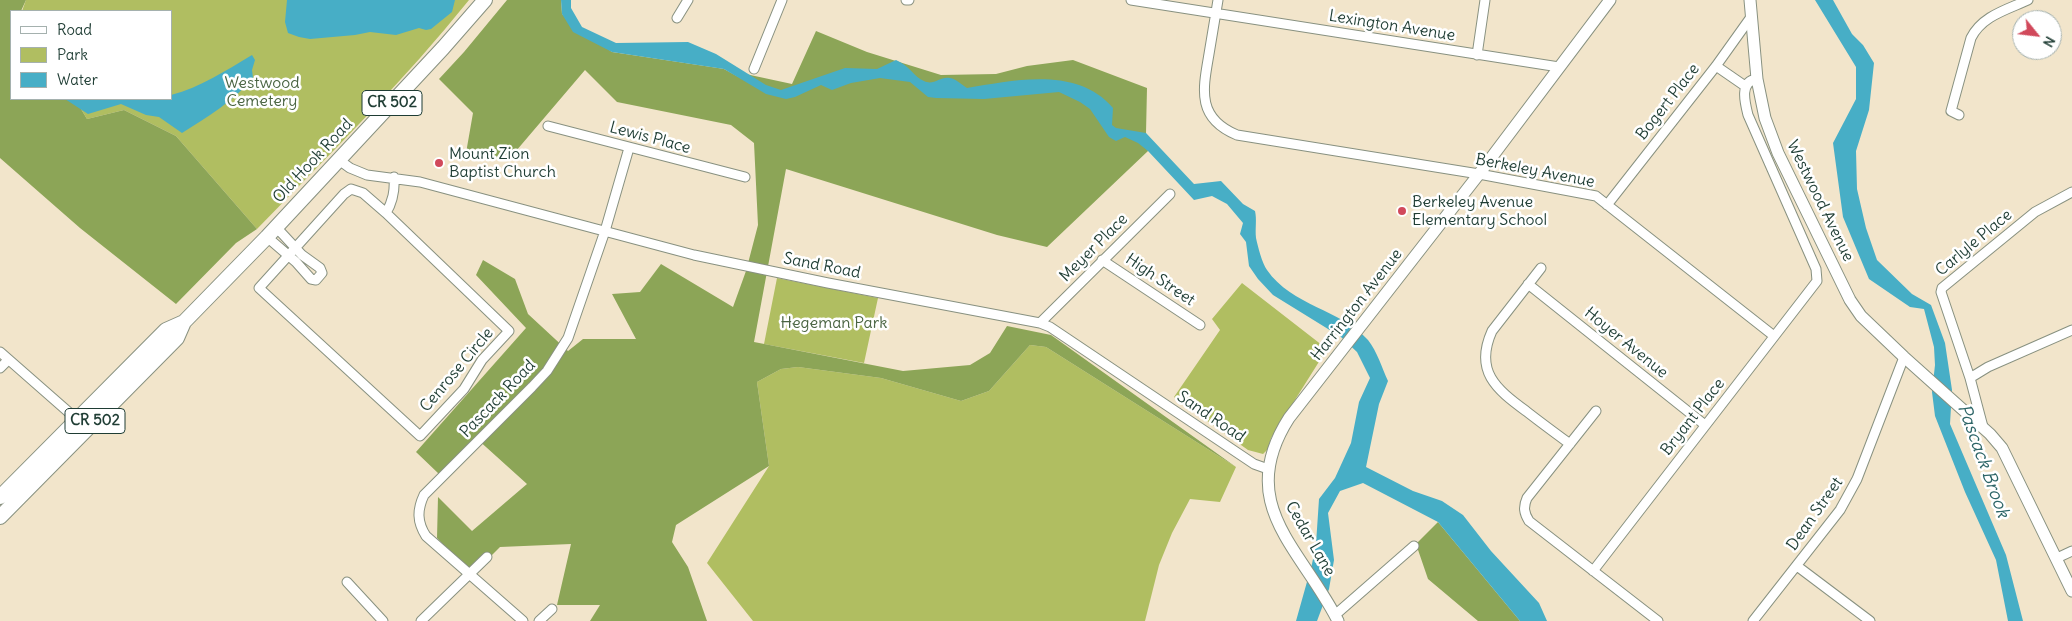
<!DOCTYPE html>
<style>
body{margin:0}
#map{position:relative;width:2072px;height:621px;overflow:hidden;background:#f2e5cb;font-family:Delius,sans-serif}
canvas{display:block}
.legend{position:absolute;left:10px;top:10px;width:162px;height:90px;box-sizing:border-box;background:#fff;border:1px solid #a5b1ae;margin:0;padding:6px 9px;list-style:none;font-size:15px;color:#1f3d34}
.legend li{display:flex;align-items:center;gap:10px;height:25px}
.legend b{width:25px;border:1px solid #a5b1ae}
.north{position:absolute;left:2012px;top:10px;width:50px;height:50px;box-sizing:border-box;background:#fff;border:1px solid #a5b1ae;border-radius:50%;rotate:119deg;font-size:14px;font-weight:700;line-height:20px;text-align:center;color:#1f3d34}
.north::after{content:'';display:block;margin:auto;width:18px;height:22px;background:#d1495b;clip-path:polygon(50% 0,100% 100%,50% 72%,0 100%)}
</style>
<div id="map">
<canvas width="2072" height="621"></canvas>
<ul class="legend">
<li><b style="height:6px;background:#fff"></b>Road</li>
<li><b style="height:14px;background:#b0be61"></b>Park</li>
<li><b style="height:14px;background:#47aec6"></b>Water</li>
</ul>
<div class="north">N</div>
</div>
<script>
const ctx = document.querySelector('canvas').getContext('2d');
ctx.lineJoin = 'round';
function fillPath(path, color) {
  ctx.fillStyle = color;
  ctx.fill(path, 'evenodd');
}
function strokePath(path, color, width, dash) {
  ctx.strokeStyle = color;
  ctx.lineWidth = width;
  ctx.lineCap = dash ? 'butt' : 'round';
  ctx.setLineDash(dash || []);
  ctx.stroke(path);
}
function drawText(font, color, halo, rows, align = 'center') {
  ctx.font = font + ' Delius,sans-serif';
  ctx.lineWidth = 5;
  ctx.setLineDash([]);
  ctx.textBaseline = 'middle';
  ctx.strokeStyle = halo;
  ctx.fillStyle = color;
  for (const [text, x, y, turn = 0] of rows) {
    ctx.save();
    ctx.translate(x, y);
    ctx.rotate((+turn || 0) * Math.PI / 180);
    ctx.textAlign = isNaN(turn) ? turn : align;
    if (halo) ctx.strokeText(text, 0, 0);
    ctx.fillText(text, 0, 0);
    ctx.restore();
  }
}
const green = new Path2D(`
 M26,0H469C404,81 330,154 257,229L176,136L124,110L87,119L75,99H171V11H22Z
 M777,278L878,298L864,363L764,344Z
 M1242,283L1327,349L1271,438L1268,449L1263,454L1248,450L1174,397L1220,330L1212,319Z
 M1030,345L1046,347L1236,467L1220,502L1190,499L1172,533L1159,565L1145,621H753L707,563L769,466L757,382L781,369L798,367L881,378L961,401L989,391Z`);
const forest = new Path2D(`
 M0,0H26L21,11H11V99H75L87,119L124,110L176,136L257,229L236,243L176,304L80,228L0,158Z
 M507,0H561L562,14L612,52L718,68L724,69L746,81L741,73L792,84L816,31L867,52L941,75L996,74L1027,66L1073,60L1147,88L1146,133L1148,151L1047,247L997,235L786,169L754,342L903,371L970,365L990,353L1007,326L1051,335L1236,467L1046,347L1030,345L989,391L961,401L881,378L798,367L781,369L757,382L769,466L676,525L672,542L688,567L707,621H590L600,605H557L571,544L500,547L472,575L437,538L438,497L472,531L527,484L476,438L439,474L416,452L526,328L476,275L483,260L515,279L528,314L568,351L583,339H636L612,294L640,292L661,264L733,307L746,271L758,225L754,143L731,125L617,102L585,70L516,151L490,160L466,153L473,113L439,79L464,52Z
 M1438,522L1520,621H1478L1428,579L1416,544Z`);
const water = new Path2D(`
 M287,0H455L452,12L431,29L426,30L419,28L396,35L370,32L355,35L310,39L299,37L288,33L285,22Z
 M561,0H571V8L582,27L616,43L688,42L716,54L766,85L781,90L845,68L877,69L896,60C910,66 914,77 924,81C934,86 940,76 950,78C956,79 962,85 967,88C1014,80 1078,66 1113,108L1112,125L1116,128L1146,133L1194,184L1221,181L1243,204L1255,211C1257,220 1255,228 1256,238C1258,247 1262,263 1267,270C1292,306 1340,309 1368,340C1377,351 1382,368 1388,381L1379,404L1366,467L1413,491L1442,501L1463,515L1491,551L1539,603L1547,621H1520L1438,522L1363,483L1340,491L1328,513L1334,560L1329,589L1317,621H1296L1312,564L1316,544L1319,499L1335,478L1351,443L1359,402L1370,378L1357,352L1341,337L1273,295L1258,279L1249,266L1246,242L1240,234L1243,223L1227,204L1212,196L1194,200L1148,151L1138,143L1125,137L1116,141L1109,137L1090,109L1080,102L1059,92L984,99L936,98L928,97L910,82L880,78L851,83L832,90L821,85L795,97L786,99L766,94L724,69L612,52L573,32L562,14Z
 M1815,0H1833L1852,34L1863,45L1874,63L1869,110L1856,151L1857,189L1866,228L1877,260L1912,294L1931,305L1945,343L1952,390L1950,424L2006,555L2023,621H2008L1996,560L1965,492L1935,416L1932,392L1935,365L1934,347L1924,309L1910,307L1869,279L1843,217L1833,143L1856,99V67Z
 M252,55L255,60L252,70L253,78C234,101 207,117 182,133L159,117L146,115L121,104L88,114L65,99H171V95C201,87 225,71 252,55Z`);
const street = new Path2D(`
 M906,0H909
 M1131,0L1559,67
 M1218,0C1215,18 1212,36 1209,54C1203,89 1196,118 1237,135L1479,174L1596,196L1774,336
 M677,18L688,0
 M1477,55L1485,0
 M1716,66L1745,86
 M754,69L782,0
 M1959,115L1951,111L1971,38C1982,16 2006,10 2028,0
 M548,126L745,177
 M339,160L350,168L367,175L420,182L694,255L828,283L1040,323L1050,327L1254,464L1268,469
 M351,189L363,193L386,213L509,331L482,360L464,389L420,436L259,288L344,194Z
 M1607,205L1716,66L1751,17
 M386,213C393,201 395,191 394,177
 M267,237L296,262L311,279L316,280L322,273L320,268L302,255L276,227
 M1102,260L1200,325
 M1541,268L1492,331C1474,371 1496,389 1526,411C1540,422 1555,433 1570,444
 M1528,284L1705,425
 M1040,323L1170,194
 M0,352L81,423
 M0,368L8,360
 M1970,378L1988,367L2072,330
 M1596,411L1527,498C1523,507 1524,513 1529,521L1658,621
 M1983,427L1970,378L1941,292L1942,288L2035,212L2072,192
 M2057,558L2072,551
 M1797,566L1870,621
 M1593,571L1817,281L1816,269L1748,115C1745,103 1739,81 1757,79
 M347,582L383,621
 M1335,615L1414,546
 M421,621L487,557
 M523,621L426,536C417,522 417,510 424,495L532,387L547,371L568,338L605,231L629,148
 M539,621L552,609
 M1753,621L1840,510L1857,479L1904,357`);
const secondary = new Path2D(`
 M1750,0L1757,79L1765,118L1778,153L1850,300L1861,316L1904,357L1990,434L2002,448L2072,591
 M1338,621C1301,548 1234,504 1289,418L1479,174L1610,0`);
const primary = new Path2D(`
 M0,497L166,330L184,322
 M0,517L177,338L184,322L267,237L443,48L485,0`);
const markers = [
 [439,163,5,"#d1495b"],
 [1402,211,5,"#d1495b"]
];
const shields = [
 [392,103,60],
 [95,421,60]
];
const shieldNames = [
 ["CR 502",392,103],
 ["CR 502",95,421]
];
const streetNames = [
 ["Lexington Avenue",1392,26,9],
 ["Bogert Place",1668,102,-52],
 ["Lewis Place",650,138,15],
 ["Old Hook Road",313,161,-47],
 ["Berkeley Avenue",1535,171,11],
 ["Westwood Avenue",1820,201,64],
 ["Carlyle Place",1974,243,-40],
 ["Meyer Place",1094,248,-45],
 ["Sand Road",822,266,11],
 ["High Street",1160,280,34],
 ["Harrington Avenue",1357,305,-52],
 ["Hoyer Avenue",1626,343,39],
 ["Cenrose Circle",457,370,-50],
 ["Pascack Road",498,399,-46],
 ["Sand Road",1211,417,34],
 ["Bryant Place",1693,417,-52],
 ["Dean Street",1815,514,-55],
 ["Cedar Lane",1310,539,60]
];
const parkNames = [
 ["Westwood",262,83],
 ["Cemetery",262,101],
 ["Hegeman Park",834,323]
];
const poiNames = [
 ["Mount Zion",449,154],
 ["Baptist Church",449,172],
 ["Berkeley Avenue",1412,202],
 ["Elementary School",1412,220]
];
const waterNames = [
 ["Pascack Brook",1983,461,70]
];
fillPath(green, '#b0be61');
fillPath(forest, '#8ca557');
fillPath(water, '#47aec6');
strokePath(street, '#889180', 11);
strokePath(secondary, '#889180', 13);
strokePath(primary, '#889180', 16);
strokePath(street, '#fff', 9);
strokePath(secondary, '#fff', 11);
strokePath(primary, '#fff', 14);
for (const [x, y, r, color] of markers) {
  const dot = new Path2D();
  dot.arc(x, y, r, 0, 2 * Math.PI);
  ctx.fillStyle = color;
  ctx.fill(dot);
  strokePath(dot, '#fff', 2);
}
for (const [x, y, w] of shields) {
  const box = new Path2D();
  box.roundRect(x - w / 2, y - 12.5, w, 25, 4);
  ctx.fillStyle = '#fff';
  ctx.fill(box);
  strokePath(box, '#1f3d34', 1);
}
drawText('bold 15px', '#1f3d34', null, shieldNames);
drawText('16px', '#1f3d34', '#fff', streetNames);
drawText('16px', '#4a6442', '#fff', parkNames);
drawText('16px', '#1f3d34', '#fff', poiNames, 'left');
drawText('italic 18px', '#2d6567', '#fff', waterNames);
</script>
